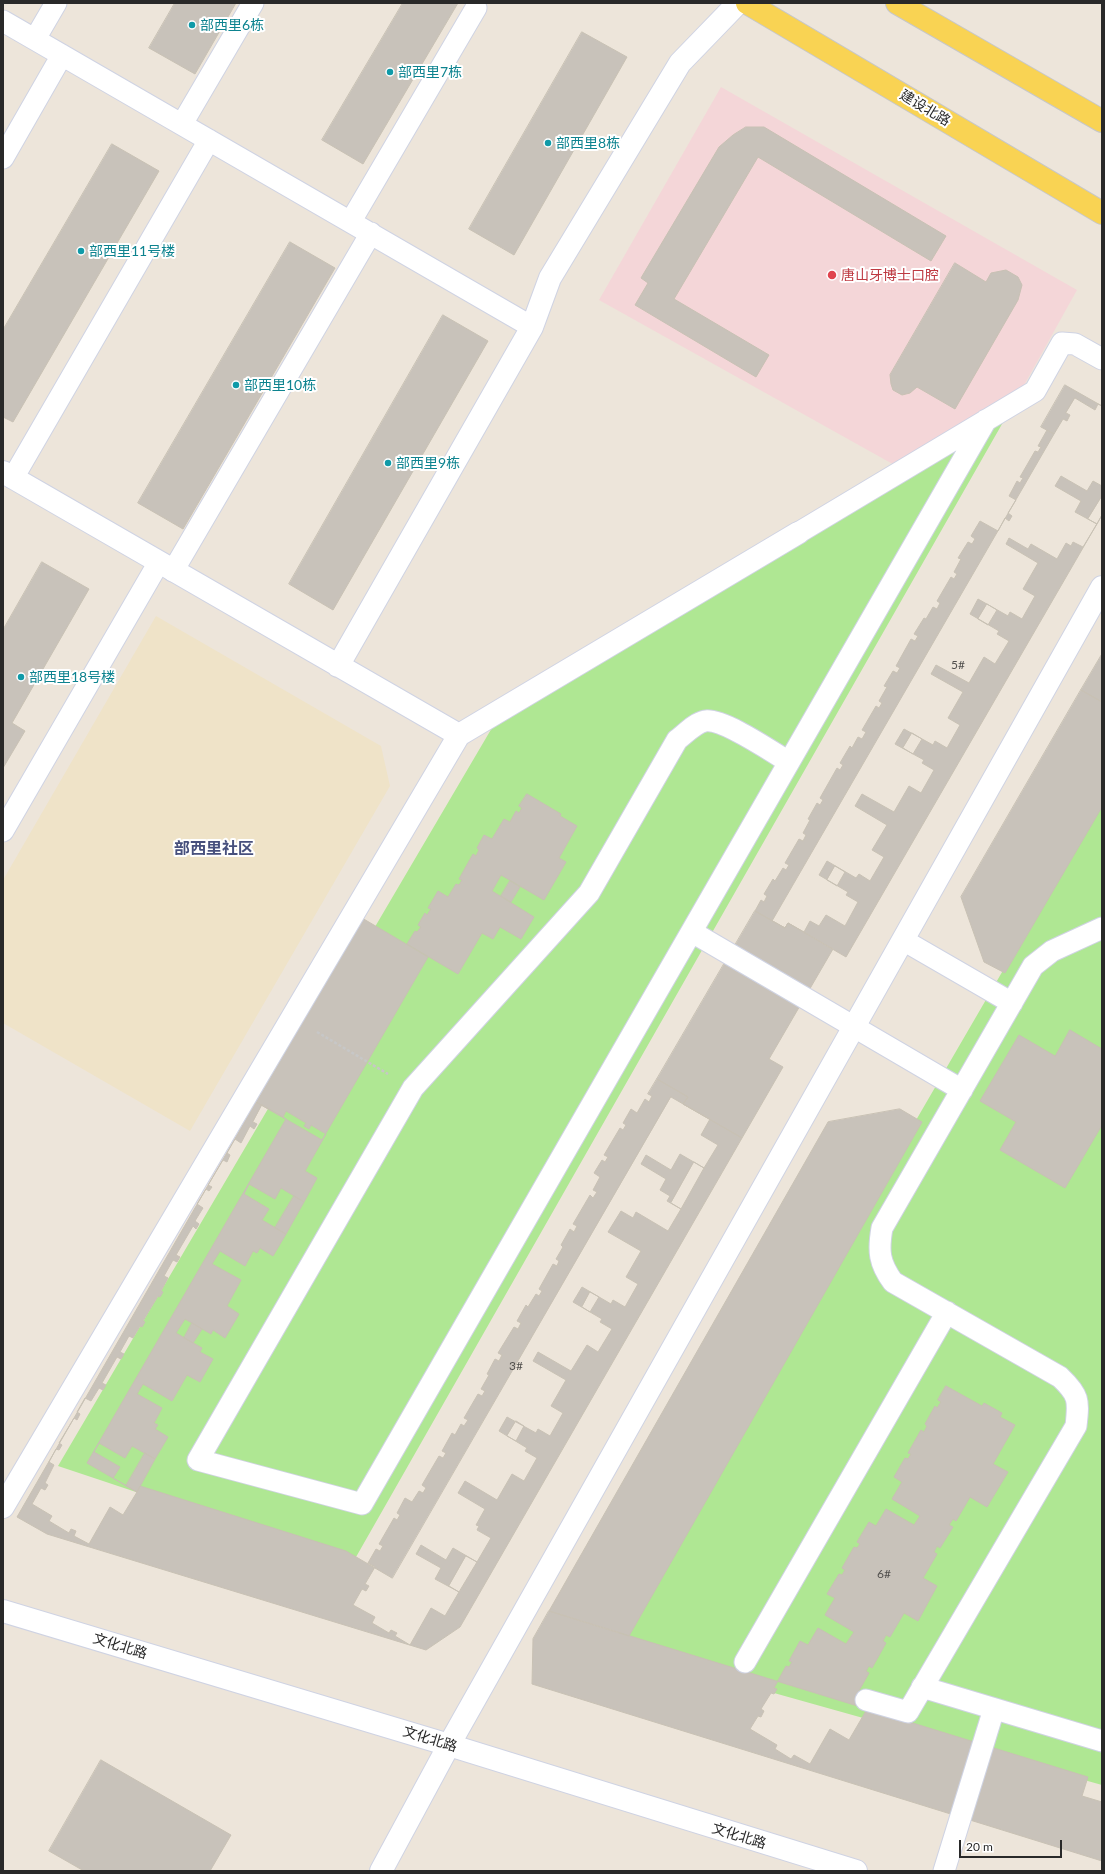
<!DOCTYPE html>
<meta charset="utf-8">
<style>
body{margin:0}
#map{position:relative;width:1105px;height:1874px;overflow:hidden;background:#ede5da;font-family:Lato,sans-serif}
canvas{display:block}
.frame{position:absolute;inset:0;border:4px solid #292929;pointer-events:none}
.scale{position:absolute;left:959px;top:1840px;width:103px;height:18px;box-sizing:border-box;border:2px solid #292929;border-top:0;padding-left:5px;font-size:12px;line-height:14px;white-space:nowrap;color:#292929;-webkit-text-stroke:3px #fff;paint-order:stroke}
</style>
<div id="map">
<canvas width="1105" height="1874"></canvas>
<div class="frame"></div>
<div class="scale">20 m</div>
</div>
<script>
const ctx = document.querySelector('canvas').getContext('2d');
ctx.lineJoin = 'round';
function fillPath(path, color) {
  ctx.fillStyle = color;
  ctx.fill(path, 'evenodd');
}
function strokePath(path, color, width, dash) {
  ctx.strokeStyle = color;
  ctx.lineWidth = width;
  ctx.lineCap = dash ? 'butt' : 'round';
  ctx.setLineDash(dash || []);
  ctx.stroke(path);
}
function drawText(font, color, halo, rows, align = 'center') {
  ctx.font = font + ' Lato,"Noto Sans SC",sans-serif';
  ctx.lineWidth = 4;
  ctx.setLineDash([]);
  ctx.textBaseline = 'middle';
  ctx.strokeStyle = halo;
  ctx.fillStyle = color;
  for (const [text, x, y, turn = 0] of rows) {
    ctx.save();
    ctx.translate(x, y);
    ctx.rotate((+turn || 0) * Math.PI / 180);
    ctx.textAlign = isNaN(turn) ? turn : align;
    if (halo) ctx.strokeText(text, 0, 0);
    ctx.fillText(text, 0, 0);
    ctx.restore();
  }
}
const education = new Path2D(`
 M156,616L381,746L390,786L190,1131L3,1023V880Z`);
const medical = new Path2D(`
 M721,87L1077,290L1018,396L898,467L599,300Z`);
const green = new Path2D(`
 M1018,396L352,1564L58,1466L496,721Z
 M1102,800V1785L610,1647Z`);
const building = new Path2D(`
 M175,3H236L195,74L149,48Z
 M403,3H458L363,164L322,140Z
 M582,32L627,57L514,255L469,229Z
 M746,127H764L946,236L931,261L758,157L674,299L769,355L756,377L635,305L648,283L641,278L719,147L733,135Z
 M112,144L159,171L13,422L3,417V330Z
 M290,242L335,268L183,529L138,503Z
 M955,263L986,282L991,273L1006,270L1018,277L1022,285L1018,300L955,409L917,387L910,393L902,395L893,390L891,384L890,375Z
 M443,315L488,341L333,610L289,584Z
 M1065,385L1102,406V515L846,957L788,923L785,928L772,921L1054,434L1041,427Z
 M1075,398L1095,410L1098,404L1102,406V486L1093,481L1087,491L1061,476L1055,486L1081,501L1075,512L1097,524L1083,547L1073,542L1071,546L1066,543L1057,559L1031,544L1028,549L1009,538L1006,544L1038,563L1023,589L1035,596L1022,619L1010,612L1008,616L978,599L970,614L999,631L997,634L1009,641L995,664L984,657L969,683L936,665L931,674L963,692L948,718L960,725L947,748L935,741L933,745L904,729L895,744L924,760L922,763L934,770L921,793L909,786L894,812L862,794L855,806L887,825L872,850L884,857L870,881L859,874L856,878L827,861L819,875L848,892L846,895L858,902L845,926L826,915L819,926L810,921L804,932L788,923L785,928L755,911L761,900L764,902L767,896L764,894L773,879L775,881L783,868L786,870L789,865L785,863L799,839L803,841L806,835L803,833L810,820L808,819L817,803L820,805L823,800L820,798L837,768L840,770L843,765L840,763L850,746L852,748L858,737L862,739L866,732L862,730L876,706L879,708L882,703L879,701L887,687L884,686L893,671L897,673L900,668L896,666L911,639L915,641L918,636L914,634L924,618L926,619L933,607L937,609L940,603L937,601L951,577L954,579L957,574L954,572L961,559L958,558L968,542L972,544L975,539L971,536L980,521L998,531L1005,518L1009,521L1012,516L1008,513L1016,500L1009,496L1017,481L1020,483L1023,478L1020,477L1035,451L1038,452L1041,447L1038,446L1047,430L1054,434L1063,419L1067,421L1070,415L1066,413Z
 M1102,496V515L1097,524L1088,519Z
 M42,562L89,589L12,723L25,731L3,768V630Z
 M987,604L997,610L988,625L978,619Z
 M1102,654V702L1081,690Z
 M1081,690L1102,702V807L1005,973L984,962L961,897Z
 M912,733L922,739L913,754L903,748Z
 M527,794L561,814L560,816L577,826L559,858L566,862L544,900L501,875L492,891L534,917L521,939L500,927L493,939L482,933L458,974L407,944L415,931L417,932L421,927L418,925L425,913L427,915L431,909L428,908L438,891L448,897L456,884L459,885L462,880L459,879L473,854L476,856L479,850L477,848L484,835L492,839L504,819L510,822L516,811L519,813L522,808L519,806Z
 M835,866L845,872L837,886L827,880Z
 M510,881L520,887L511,902L501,896Z
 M755,911L785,928L788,923L833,949L769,1059L783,1067L742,1138L683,1104L688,1097L657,1079Z
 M362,918L428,957L322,1140L256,1102Z
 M1070,1030L1102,1049V1125L1065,1188L1000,1150L1016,1122L980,1101L1019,1035L1055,1056Z
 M657,1079L688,1097L683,1104L710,1119L701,1135L718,1145L704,1168L680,1154L671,1170L646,1155L641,1164L666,1179L660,1190L670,1196L667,1201L681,1209L668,1231L636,1212L633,1218L621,1211L608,1232L641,1251L626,1277L638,1284L625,1307L613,1300L611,1304L582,1287L573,1302L602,1319L600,1322L612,1329L598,1352L587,1345L571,1371L538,1352L533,1361L566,1380L551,1406L563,1413L550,1436L538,1429L536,1433L507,1417L499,1431L527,1448L525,1451L537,1458L524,1481L512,1474L497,1500L465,1481L458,1493L485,1509L476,1525L479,1526L477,1530L491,1538L477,1562L453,1548L446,1560L421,1545L416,1554L441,1568L435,1579L459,1592L445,1616L431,1608L410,1645L395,1636L397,1633L391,1630L389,1633L372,1623L375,1617L353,1605L362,1589L366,1591L369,1586L365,1584L375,1567L368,1563L376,1549L380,1551L383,1546L379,1544L394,1518L397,1520L400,1515L397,1513L405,1498L412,1502L419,1491L423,1493L426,1488L422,1485L439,1456L443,1458L446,1453L442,1451L452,1433L455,1435L461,1424L464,1426L468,1420L464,1418L478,1394L482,1396L485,1391L481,1389L489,1375L487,1374L495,1359L499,1361L502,1355L498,1353L514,1327L518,1329L521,1323L517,1321L526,1305L528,1307L536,1294L539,1296L542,1291L539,1289L553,1264L557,1266L559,1261L556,1259L563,1247L561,1245L570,1229L574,1232L577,1226L573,1224L590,1195L593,1198L597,1192L593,1190L600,1177L594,1173L602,1160L605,1162L608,1157L604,1155L620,1128L623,1130L626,1125L623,1123L631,1109L637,1113L645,1099L649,1102L652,1096L648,1094Z
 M671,1097L742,1138L460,1627L426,1650L47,1534L17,1517L256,1102L286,1119L87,1463L137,1492L140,1486L346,1551L392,1578Z
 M262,1105L283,1117L286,1111L306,1123L304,1126L309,1129L311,1125L326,1134L305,1171L317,1178L304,1202L281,1188L275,1199L249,1184L244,1194L269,1209L262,1220L286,1234L273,1256L260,1248L257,1253L253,1251L245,1266L220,1251L212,1264L241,1280L227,1306L239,1314L225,1338L213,1330L211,1334L185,1319L176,1333L202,1348L200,1352L213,1359L200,1382L187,1375L172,1401L143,1384L137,1394L162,1408L154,1423L158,1425L155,1429L168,1437L155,1459L132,1446L125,1458L99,1443L94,1452L120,1467L113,1478L137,1492L123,1515L110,1507L89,1544L74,1536L76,1531L71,1529L69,1533L49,1521L52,1516L32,1504L41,1488L45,1490L48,1485L45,1483L54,1465L49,1462L56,1449L59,1450L62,1445L59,1443L74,1418L77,1420L80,1414L77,1412L85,1398L91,1401L99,1388L103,1390L106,1385L102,1383L117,1357L121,1359L124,1354L120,1352L129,1336L133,1338L140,1326L142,1327L145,1322L143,1321L158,1296L160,1297L163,1292L161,1291L168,1278L164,1276L173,1260L177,1262L180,1257L176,1255L193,1226L196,1229L199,1224L195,1221L203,1208L197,1204L206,1189L209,1191L212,1187L208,1185L223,1160L227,1162L230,1155L227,1153L235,1139L241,1143L250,1126L254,1129L257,1124L253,1122Z
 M900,1109L922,1122L629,1636L549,1611L828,1122Z
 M694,1162L704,1168L681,1209L671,1203Z
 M294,1196L304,1202L286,1234L275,1228Z
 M590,1292L599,1297L590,1312L582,1307Z
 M192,1323L202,1329L193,1343L184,1338Z
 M946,1386L982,1406L984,1403L1002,1413L1000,1417L1015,1425L993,1464L1008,1472L987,1507L970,1497L956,1521L953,1519L949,1525L953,1527L940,1548L937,1546L934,1552L937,1554L923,1578L937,1586L918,1621L904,1613L890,1637L886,1635L883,1641L886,1643L872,1668L869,1666L866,1671L869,1673L856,1696L870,1704L849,1740L830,1729L810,1764L794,1755L791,1759L775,1749L777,1745L750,1729L758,1716L761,1717L764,1711L761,1709L771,1693L774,1694L777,1689L774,1688L786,1666L789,1667L792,1662L789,1661L800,1641L808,1645L818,1628L846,1644L854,1632L825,1615L835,1598L827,1594L839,1574L842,1575L845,1570L842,1568L854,1547L857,1548L860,1544L857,1542L869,1522L876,1526L886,1509L914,1525L920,1516L892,1499L902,1482L894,1477L905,1458L908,1459L911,1454L908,1453L921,1430L924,1432L927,1426L925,1424L935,1406L937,1408L941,1402L938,1400Z
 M516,1421L524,1426L516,1441L507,1436Z
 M145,1453L155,1459L137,1492L126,1486Z
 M466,1556L477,1562L459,1592L449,1586Z
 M549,1611L1088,1777L1082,1796L1102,1802V1861L532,1684L533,1639Z
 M101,1760L231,1835L210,1871H84L49,1851Z`);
const path = new Path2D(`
 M317,1032L388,1074`);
const service = new Path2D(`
 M3,21L532,327
 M35,39L56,3
 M182,124L253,3
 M3,158L62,55
 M351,221L476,8
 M13,478L209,140
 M798,533L1035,391L1062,343L1075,344L1102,359
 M173,571L371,233
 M789,762C772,752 723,718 705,721C695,723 685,734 677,740L589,893L413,1088L198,1460L362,1504L986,420
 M3,831L159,562
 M692,932L962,1090
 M903,940L1012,1003
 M745,1662L947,1312
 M922,1687L1102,1741
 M866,1700L908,1712L1076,1426C1079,1400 1079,1395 1060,1377L893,1282C879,1263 878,1251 882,1228L1033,966L1052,951L1102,928
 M944,1871L994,1709`);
const minor = new Path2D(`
 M3,472L459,735L3,1507
 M338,666L532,327L550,278L680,63L738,3
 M459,735L798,533
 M381,1871L449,1745L1102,587`);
const tertiary = new Path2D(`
 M3,1611L449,1745L856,1871`);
const primary = new Path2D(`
 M747,3L1102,213
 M897,3L1102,121`);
const markers = [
 [192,25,4,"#0f9aa8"],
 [390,72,4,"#0f9aa8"],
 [548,143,4,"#0f9aa8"],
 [81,251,4,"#0f9aa8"],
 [832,275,5,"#e0444e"],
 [236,385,4,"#0f9aa8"],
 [388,463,4,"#0f9aa8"],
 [21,677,4,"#0f9aa8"]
];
const numberNames = [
 ["5#",958,665],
 ["3#",516,1366],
 ["6#",884,1574]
];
const cultureNames = [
 ["部西里6栋",200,25],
 ["部西里7栋",398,72],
 ["部西里8栋",556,143],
 ["部西里11号楼",89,251],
 ["部西里10栋",244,385],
 ["部西里9栋",396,463],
 ["部西里18号楼",29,677]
];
const streetNames = [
 ["建设北路",925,108,31],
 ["文化北路",120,1646,17],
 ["文化北路",430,1739,17],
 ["文化北路",739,1836,17]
];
const healthNames = [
 ["唐山牙博士口腔",841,275]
];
const quarterNames = [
 ["部西里社区",214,849]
];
fillPath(education, '#efe3c8');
fillPath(medical, '#f4d6d8');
fillPath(green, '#afe793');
fillPath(building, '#c8c2ba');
strokePath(building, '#c8c1b4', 1);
strokePath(service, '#cfd3e3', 23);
strokePath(minor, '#cfd3e3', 24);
strokePath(tertiary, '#cfd3e3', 24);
strokePath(primary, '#c7c7c7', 24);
strokePath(path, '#c7c7c7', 2.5, [3, 2]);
strokePath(service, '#fff', 21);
strokePath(minor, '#fff', 22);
strokePath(tertiary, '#fff', 22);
strokePath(primary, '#f9d353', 22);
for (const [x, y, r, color] of markers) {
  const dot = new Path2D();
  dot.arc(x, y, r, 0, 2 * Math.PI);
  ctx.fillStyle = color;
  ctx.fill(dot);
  strokePath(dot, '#fff', 1.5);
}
drawText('12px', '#514f4d', null, numberNames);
drawText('14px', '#0d838f', '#fff', cultureNames, 'left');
drawText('14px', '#292929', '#fff', streetNames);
drawText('14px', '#be3a42', '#fff', healthNames, 'left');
drawText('bold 16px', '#47507d', '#fff', quarterNames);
</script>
